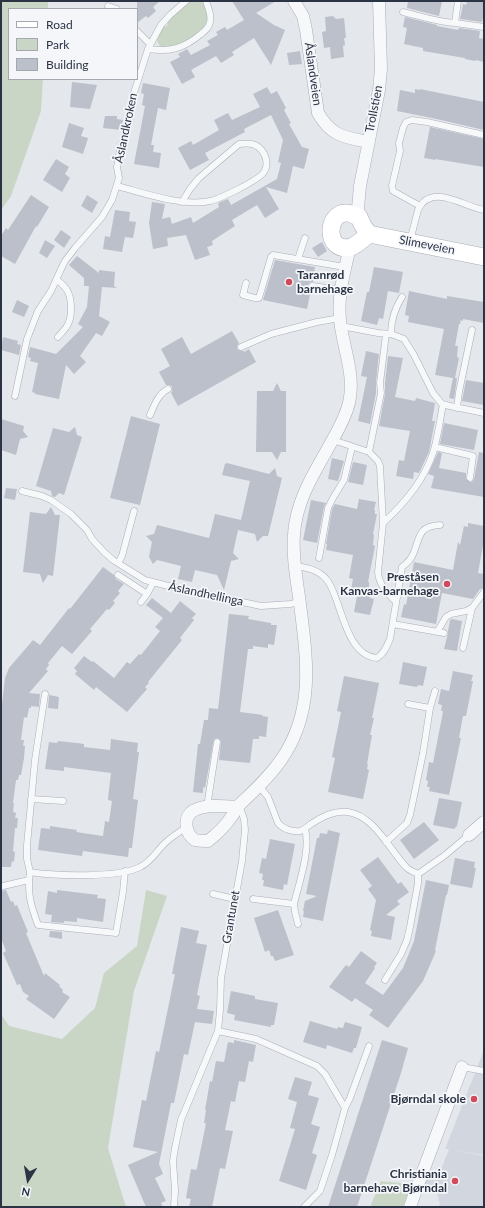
<!DOCTYPE html>
<meta charset="utf-8">
<style>
body{margin:0}
#map{position:relative;width:485px;height:1208px;overflow:hidden;background:#e4e7ec;font-family:Lato,sans-serif}
canvas{display:block}
.frame{position:absolute;inset:0;border:2px solid #2b3445;pointer-events:none}
.legend{position:absolute;left:8px;top:8px;width:130px;height:72px;box-sizing:border-box;background:#f4f6f9;border:1px solid #a4a8b1;margin:0;padding:5px 7px;list-style:none;font-size:12px;color:#2b3445}
.legend li{display:flex;align-items:center;gap:8px;height:20px}
.legend b{width:20px;border:1px solid #a4a8b1}
.north{position:absolute;left:8px;top:1160px;width:40px;height:40px;-webkit-text-stroke:3px #f4f6f9;paint-order:stroke;rotate:191deg;font-size:11px;font-weight:700;line-height:16px;text-align:center;color:#2b3445}
.north::after{content:'';display:block;margin:auto;width:14px;height:18px;background:#2b3445;clip-path:polygon(50% 0,100% 100%,50% 72%,0 100%)}
</style>
<div id="map">
<canvas width="485" height="1208"></canvas>
<div class="frame"></div>
<ul class="legend">
<li><b style="height:5px;background:#fff"></b>Road</li>
<li><b style="height:11px;background:#c9d6c5"></b>Park</li>
<li><b style="height:11px;background:#bbc0ca"></b>Building</li>
</ul>
<div class="north">N</div>
</div>
<script>
const ctx = document.querySelector('canvas').getContext('2d');
ctx.lineJoin = 'round';
function fillPath(path, color) {
  ctx.fillStyle = color;
  ctx.fill(path, 'evenodd');
}
function strokePath(path, color, width, dash) {
  ctx.strokeStyle = color;
  ctx.lineWidth = width;
  ctx.lineCap = dash ? 'butt' : 'round';
  ctx.setLineDash(dash || []);
  ctx.stroke(path);
}
function drawText(font, color, halo, rows, align = 'center') {
  ctx.font = font + ' Lato,sans-serif';
  ctx.lineWidth = 3.5;
  ctx.setLineDash([]);
  ctx.textBaseline = 'middle';
  ctx.strokeStyle = halo;
  ctx.fillStyle = color;
  for (const [text, x, y, turn = 0] of rows) {
    ctx.save();
    ctx.translate(x, y);
    ctx.rotate((+turn || 0) * Math.PI / 180);
    ctx.textAlign = isNaN(turn) ? turn : align;
    if (halo) ctx.strokeText(text, 0, 0);
    ctx.fillText(text, 0, 0);
    ctx.restore();
  }
}
const built = new Path2D(`
 M484,1050V1155L454,1150L484,1156V1207H439L440,1203L437,1194L432,1190L423,1187L429,1172L436,1174L440,1172L449,1149H445Z`);
const green = new Path2D(`
 M1,1H48V9H9V79H43L41,111L11,196L1,210Z
 M189,1H202C206,6 209,15 208,22C205,32 173,51 162,47C159,46 158,43 157,40L158,34L165,26L166,27L168,24L167,22Z
 M146,890L167,896L134,991L108,1148L125,1204L127,1207H1V1014L9,1026L62,1039L95,1008L104,973L137,946Z
 M381,1181L411,1184L403,1207H370Z`);
const building = new Path2D(`
 M137,1H160L153,7L156,11L148,18L146,16L137,23Z
 M232,1H276L256,13L274,25L285,30L271,65L254,38L232,52L234,55L221,63L216,56L191,70L195,77L182,84L170,62L180,57L178,54L187,49L191,55L210,45L207,41L218,35L216,32L225,27L227,30L244,20Z
 M408,1H442L439,16L407,8Z
 M467,1H484V12L482,22L460,19L463,4L466,5Z
 M333,16L336,19L344,18L346,38H344L345,45L343,46L344,57L331,59L330,47L324,48L322,32L326,31L325,17Z
 M405,17L437,25V26L458,30L459,28L480,31L479,38L484,39V62L476,60L475,61L465,59V58L423,51V48L404,44L407,28L403,27Z
 M300,51L302,64L289,65L287,53Z
 M72,82L97,85L90,109L70,107Z
 M143,83L170,88L166,110L158,108L151,145H154L153,152L161,153L159,168L134,164L145,106L142,105L144,94L141,93Z
 M267,87L271,94L277,91L286,108L284,110L291,123L289,124L302,147L309,149L304,169L293,166L287,193L266,187L279,209L265,218L257,205L232,220L235,226L212,241L213,245L207,247L210,255L195,260L186,235L167,238L168,246L153,249L149,223L152,202L165,204L162,219L170,217L172,224L191,217L193,223L219,207L218,204L220,202L228,199L231,205L277,179L281,163L278,162L283,140L271,115L244,129L245,132L205,153L209,160L190,170L178,148L191,141L193,145L219,130L214,120L228,113L232,120L260,107L253,94Z
 M415,89L420,90V89L484,102V130L432,118L397,111L400,90L415,93Z
 M105,116H117V119L123,120L121,130L103,128Z
 M69,123L84,128L81,136L88,138L83,154L62,147Z
 M430,127L484,139V167L435,159V160L424,158Z
 M56,159L69,167L65,174L70,178L62,192L43,180Z
 M31,195L49,207L37,227L36,226L15,264L1,256V236L6,228L8,230Z
 M87,195L98,202L92,213L81,206Z
 M115,210L130,212L129,221L136,222L133,238L125,237L122,252L103,249L105,236L110,237Z
 M61,230L71,237L64,248L54,240Z
 M45,240L55,246L47,258L39,253Z
 M322,242L327,251L318,257L312,248Z
 M77,256L99,273V270L115,272L114,286L117,288L102,287L99,316L110,322L102,336L96,333L80,356L86,362L74,374L66,365L59,399L35,394V393L32,392L38,363L30,361L31,358L28,357L30,347L56,354L83,327L78,324L87,307L89,286H84V278L69,265Z
 M275,260L315,267L313,282H310L308,285V288L311,290L307,309L263,300Z
 M374,267L403,272L399,293L388,291L383,319L379,318L377,325L361,321L367,292H369Z
 M409,291L447,299V296L484,302V323L463,319V321L461,320L460,324H459L455,346H458L457,357L459,358L455,378H457L454,399L449,398L453,378L435,375L444,329L408,322L409,316L405,315Z
 M17,300L29,306L24,317L12,312Z
 M232,331L239,343L237,346V349L240,351H244V352L249,349L256,362L178,406L171,393L172,391V387L170,385H166L159,372L170,366L161,349L182,337L191,354Z
 M3,337L18,341L17,344L21,345L19,355L1,350Z
 M366,351L379,354L376,382V393L370,424L358,421L367,377L361,376Z
 M388,356L403,358L395,397L415,401L416,398L435,403L432,421H435L429,452L419,473L414,472L413,479L396,476L399,460L404,461L410,431L379,426L385,394V383Z
 M466,380L484,383V405L462,401Z
 M277,383L281,391H286V452H281L277,460L272,452H256L257,391H273Z
 M131,416L160,424L140,505L110,498Z
 M1,419L24,426L23,431L28,437L20,439L16,455L1,450Z
 M444,423L478,430L474,450L440,444Z
 M75,427L77,435L82,437L64,495L59,493L55,497L52,496L51,491L36,486L53,428L69,432Z
 M438,452L442,453L439,468L466,473V479L470,482H472L474,479L479,452L484,453V497L431,488L434,476L428,474Z
 M332,458L344,461L338,481L328,479Z
 M353,462L367,465L363,485L348,482Z
 M227,463L269,474L275,468L277,476L282,478L268,536H263L257,542L255,534L238,530L233,553L239,559L231,561L224,590L217,575L195,570L192,582L178,579L181,566L157,560L153,564L149,557L152,542L146,536L154,534L157,525L209,538L215,514L241,520L250,481L222,475L225,464Z
 M6,488L17,489L15,500L4,498Z
 M359,499L376,502L374,510H375V514H377L373,534L374,535L373,545L375,546L368,582H369V593H371L370,598L374,599L370,615L354,612L357,596L350,595L353,579L349,578L353,555L326,550L327,544H326L332,509L335,504L357,509Z
 M311,500L326,503L324,507L317,543L303,540Z
 M51,507L55,515H60L53,576L48,575L43,583L40,574L23,572L30,512L46,514Z
 M468,523L484,526V540L478,573L484,574V588L480,589L473,599L442,593L436,624L401,617L404,604L406,605L414,562L453,570L458,542L460,545L464,526L468,527Z
 M103,567L114,575L116,579L124,584L118,591L120,593L113,601L115,603L109,610L107,609L90,629L92,631L72,654L62,646L48,663L49,665L46,669L48,671L29,693L40,694L39,707L31,706V708H29L27,718L24,717L21,740H24L23,746H25L24,758L21,775H19L18,780H16L13,803H14L13,812L16,813L15,818H18L17,828H15L13,851L15,852L14,862L12,861L11,867H1V713L5,678L9,668L33,640L40,645L69,608L70,609Z
 M152,598L171,613L180,601L196,614L192,618L194,620L180,638L182,640L148,682L149,683L145,687L147,689L127,712L96,687L94,690L75,674L77,671L74,668L84,656L92,662L93,661L114,678L127,662L130,664L139,654L141,655L160,631L155,627L163,618L146,605Z
 M229,614L249,616L248,619L271,623V625H277L274,645L268,644V648L253,646V649H248L240,712L263,715L262,716L268,717L266,737L259,736V739H253L250,763L219,760L221,741L218,738L214,739L205,788L203,787V793L193,792L198,744H200L204,720H208L209,708L218,709Z
 M452,619L462,621L457,651L444,649L447,637L448,634V631L450,620Z
 M403,662L427,667L423,686L418,685L417,687L399,684Z
 M453,671L473,675L471,681H473L466,716H463L459,738H461L449,795L429,791L430,787H427L428,781L426,780L429,762L433,763L442,717L443,711H441L442,705L438,704L441,689L449,691Z
 M344,676L379,683L372,718H374L370,735H372L367,764H368L367,769L369,770L363,799L328,792L335,758L332,757L341,712L337,711Z
 M49,695L59,697L58,709L48,708Z
 M111,739L138,743L137,752H139L133,799L138,800L132,848H129L128,857L83,851L82,856L38,850L41,828L50,829V826L70,829L77,830L76,832L103,836L105,821L109,822L112,801L108,800V798L111,773L64,767V771L45,769L49,742L57,743L58,741L77,743L84,744V747L110,750Z
 M439,798L462,802L457,826L454,829L433,825Z
 M424,822L439,840L414,859L400,840Z
 M328,830L340,833L323,921L303,917L304,911H303L305,901L317,896L306,894L317,838H319L320,833L327,834Z
 M270,839L295,844L287,885L284,884L283,890L263,886L264,880H262L263,874L259,873L262,858L266,859Z
 M378,857L398,884L401,882L409,892L397,901L400,904L386,915L395,917L391,940L371,936L372,931L370,930L376,900L368,889L372,886L360,870Z
 M455,858L475,862L474,868H476L472,888L450,884Z
 M426,880L449,885L447,895H446L435,950L436,951L423,981L388,1028L369,1015L373,1010L355,998L352,1002L329,987L346,965L349,967L361,951L377,963L374,967L375,968L365,983L383,995L403,968L414,941Z
 M6,890L11,902L13,901L15,906L17,905L28,932L26,933L44,976L45,973L60,985L59,986L63,990L62,992L70,997L54,1019L26,999L29,996L23,992L20,984L17,985L3,953L6,951L1,938V891Z
 M57,890L98,895L97,898L106,899L103,922L77,918V922L64,921V923L51,922L52,915L45,914L48,891L57,893Z
 M278,910L294,955L275,961L273,956H271L269,950L265,952L254,918Z
 M181,927L199,931L196,943L207,945L197,995L200,996L197,1009L214,1011L212,1024L195,1022L188,1055L184,1054L174,1103H171L159,1164L163,1174L155,1178L166,1201L161,1203L163,1207H146L128,1165L158,1152L133,1147L142,1100L146,1101L156,1051L159,1052L175,974H172Z
 M50,931L62,932V939L49,937Z
 M231,991L255,996V999L278,1003L274,1025H271V1027L234,1020L235,1015L227,1013Z
 M310,1021L337,1029L338,1027L343,1028L345,1022L362,1027L356,1048H354L352,1053L327,1045L326,1049L303,1042Z
 M234,1040L256,1045L253,1062L249,1061L245,1082L239,1081L235,1102L231,1101L225,1130L233,1131L225,1169L220,1168L212,1207H189L191,1199L186,1198L191,1169L196,1170L197,1168L206,1123H204L206,1110H205L210,1081L212,1082L216,1061L224,1062L228,1042L234,1043Z
 M382,1040L408,1048L401,1073L357,1207H328Z
 M295,1077L312,1082L308,1095L319,1098L311,1124L320,1127L312,1153L317,1155L306,1190L279,1181L295,1129L290,1128L297,1102L288,1099Z`);
const lane = new Path2D(`
 M458,1L455,23L484,27
 M108,6L117,9
 M403,12C420,16 437,22 455,23
 M137,31L150,44
 M148,49C170,52 183,49 201,34C205,31 209,28 210,22C212,15 208,8 206,1
 M117,186C144,193 183,207 210,201C220,199 259,180 264,172C268,166 267,158 263,152C257,143 250,143 239,144L199,178L190,189L182,202
 M420,206L393,191L392,186L400,151L399,143L403,128L406,122L412,120L427,122L484,135
 M410,241L418,210C431,182 464,207 484,210
 M298,259L305,238
 M57,280C68,288 71,295 71,309C71,314 70,320 68,324C66,329 61,333 58,337
 M246,283L243,295L255,298H259L271,257L273,255L345,267
 M312,286L341,290
 M341,326L378,333L391,334L404,339L414,355L433,393L442,404L450,406L484,413
 M391,334C391,320 395,308 402,297
 M241,347L271,334L317,322L340,318
 M15,396L27,339L38,311L51,291L62,267L65,261L75,248L102,217L112,200L119,178L117,167L120,150L128,127L133,96L148,49L161,25L170,15L186,1
 M457,408L459,392L472,330
 M150,415C154,406 158,394 168,389
 M333,440L369,452L378,461L380,466L383,523L378,572C379,585 387,593 396,602
 M435,447L473,456L470,478
 M369,452L381,393L380,383L386,334
 M22,491L42,496L51,500L71,514L87,530L92,539L104,552L113,560L145,580L176,588L261,606L290,604L300,602
 M383,523C404,504 424,480 433,453C438,437 440,420 443,404
 M319,558L328,508L333,498L344,480L352,447
 M118,563L122,556L134,511
 M294,566C307,567 322,571 329,583C342,604 346,656 377,658C384,654 387,646 390,639L402,567C407,563 412,559 414,552C420,536 419,526 440,525
 M118,575L147,594
 M141,602L147,594L153,583
 M393,624L444,633
 M437,632L446,617L451,614L466,611L472,608L484,592
 M463,648L472,608
 M45,694L35,760L27,845V859L30,872C55,876 119,878 140,867C151,862 156,852 164,844C171,837 179,832 187,827
 M408,704L430,708
 M259,786L268,797L278,823C283,829 292,832 300,831C304,830 307,827 311,824C322,817 334,810 348,812C375,816 390,851 407,868C410,871 415,872 418,874L444,856L469,835
 M31,799L63,801
 M239,805L244,819L245,830L242,861L221,978L220,1010L218,1031L256,1039L317,1066L325,1074L345,1108L332,1155L320,1191L304,1207
 M207,807L217,742
 M386,842L407,823L410,815L423,753L430,708L435,691
 M30,872C27,893 31,906 38,925L116,933L123,892L125,871
 M1,887L3,886L29,880
 M213,894L235,899
 M253,899L294,904
 M298,924L295,912L294,904C299,883 311,849 305,829
 M385,980L401,954L407,940L410,927L418,883V874
 M462,1067L484,1071
 M345,1108L350,1098L369,1046
 M174,1207L175,1190L173,1161L175,1148L181,1120L218,1031`);
const street = new Path2D(`
 M294,1L303,16L306,30L318,113C331,136 344,137 368,142
 M359,217L358,208L360,186L379,90L381,69L379,1
 M237,807C224,806 205,804 193,811C183,817 185,834 195,840C199,841 204,841 208,841C217,834 226,825 232,816C235,812 236,808 239,805C254,791 269,777 281,760C315,711 307,660 300,604C297,581 292,557 294,534C296,503 312,476 327,450C335,435 345,420 349,403C355,377 345,353 341,327C336,300 344,273 350,247
 M469,835L484,822
 M410,1207L416,1190L462,1067`);
const secondary = new Path2D(`
 M369,234C364,238 357,245 351,247C325,254 325,212 347,213C351,213 355,216 359,217L363,226L369,234L484,257`);
const markers = [
 [289,282,4,"#d1495b"],
 [447,584,4,"#d1495b"],
 [474,1099,4,"#d1495b"],
 [455,1181,4,"#d1495b"]
];
const streetNames = [
 ["Åslandveien",313,74,82],
 ["Trollstien",374,109,-79],
 ["Åslandkroken",126,128,-78],
 ["Slimeveien",427,245,11],
 ["Åslandhellinga",206,594,12],
 ["Grantunet",231,917,-80]
];
const poiNames = [
 ["Taranrød",297,275,"left"],
 ["barnehage",297,289,"left"],
 ["Preståsen",439,577],
 ["Kanvas-barnehage",439,591],
 ["Bjørndal skole",466,1099],
 ["Christiania",447,1174],
 ["barnehave Bjørndal",447,1188]
];
fillPath(built, '#d2d6de');
fillPath(green, '#c9d6c5');
fillPath(building, '#bbc0ca');
strokePath(lane, '#a9aeb7', 7);
strokePath(street, '#a9aeb7', 13);
strokePath(secondary, '#a9aeb7', 18);
strokePath(lane, '#f7f8fa', 6);
strokePath(street, '#f7f8fa', 12);
strokePath(secondary, '#fff', 17);
for (const [x, y, r, color] of markers) {
  const dot = new Path2D();
  dot.arc(x, y, r, 0, 2 * Math.PI);
  ctx.fillStyle = color;
  ctx.fill(dot);
  strokePath(dot, '#f4f6f9', 1.5);
}
drawText('12px', '#2b3445', '#f4f6f9', streetNames);
drawText('bold 12px', '#2b3445', '#f4f6f9', poiNames, 'right');
</script>
